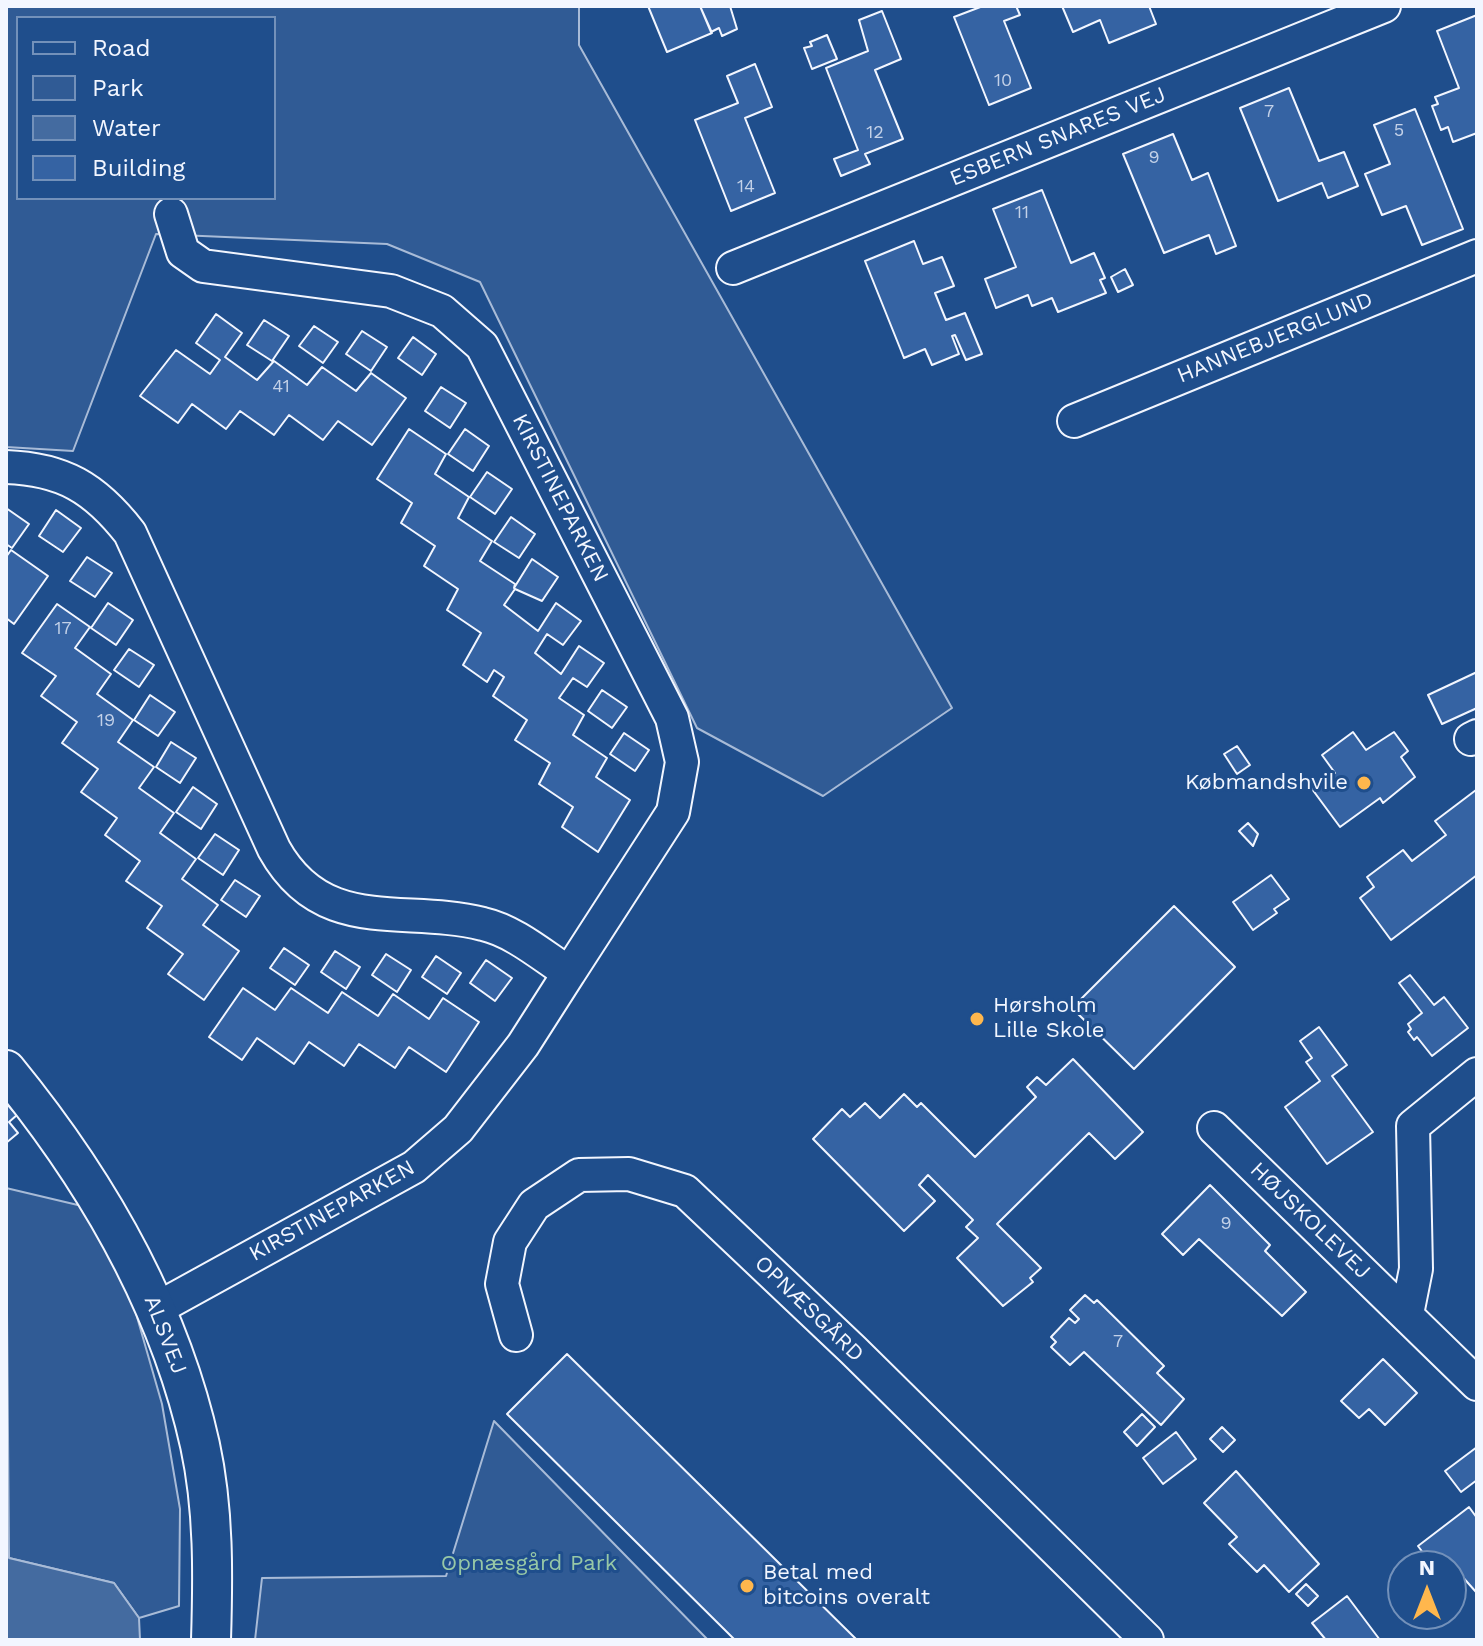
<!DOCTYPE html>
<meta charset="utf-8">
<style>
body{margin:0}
#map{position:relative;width:1483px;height:1646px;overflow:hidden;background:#1f4e8c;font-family:"Work Sans",sans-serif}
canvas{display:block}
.frame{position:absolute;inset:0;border:8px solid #f2f6ff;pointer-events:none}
.legend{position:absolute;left:16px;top:16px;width:260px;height:184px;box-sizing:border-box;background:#1f4e8c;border:2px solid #7391ba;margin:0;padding:10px 14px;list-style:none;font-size:24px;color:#f2f6ff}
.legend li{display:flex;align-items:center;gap:16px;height:40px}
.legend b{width:40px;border:2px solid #7391ba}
.north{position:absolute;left:1387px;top:1550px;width:80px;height:80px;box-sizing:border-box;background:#1f4e8c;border:2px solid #7391ba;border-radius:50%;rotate:0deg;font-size:22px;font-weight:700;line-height:32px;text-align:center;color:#f2f6ff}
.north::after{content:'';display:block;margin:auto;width:28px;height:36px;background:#ffb74d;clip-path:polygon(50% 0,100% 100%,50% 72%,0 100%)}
</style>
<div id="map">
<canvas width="1483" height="1646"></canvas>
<div class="frame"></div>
<ul class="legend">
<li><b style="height:10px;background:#1f4e8c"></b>Road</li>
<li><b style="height:22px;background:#305b95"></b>Park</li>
<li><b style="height:22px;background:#446ba0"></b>Water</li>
<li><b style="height:22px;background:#3563a3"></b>Building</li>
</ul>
<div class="north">N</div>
</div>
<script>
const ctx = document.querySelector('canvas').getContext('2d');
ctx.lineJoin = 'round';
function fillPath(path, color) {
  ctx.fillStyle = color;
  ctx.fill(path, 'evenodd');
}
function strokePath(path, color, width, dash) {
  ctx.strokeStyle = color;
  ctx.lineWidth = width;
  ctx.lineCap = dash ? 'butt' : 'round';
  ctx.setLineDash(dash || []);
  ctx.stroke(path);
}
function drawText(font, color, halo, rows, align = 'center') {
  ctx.font = font + ' "Work Sans",sans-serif';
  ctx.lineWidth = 6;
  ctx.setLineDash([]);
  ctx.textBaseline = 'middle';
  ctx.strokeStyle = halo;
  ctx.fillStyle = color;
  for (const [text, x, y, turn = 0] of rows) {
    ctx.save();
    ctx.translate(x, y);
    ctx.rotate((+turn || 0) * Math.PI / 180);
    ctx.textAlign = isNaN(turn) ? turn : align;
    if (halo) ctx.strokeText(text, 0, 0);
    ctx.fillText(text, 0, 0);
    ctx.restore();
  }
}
const green = new Path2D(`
 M6,6H579V45L952,708L823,796L697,728L480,282L387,244L156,234L73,451L6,447ZM18,18H274V198H18Z
 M6,1188L82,1206L133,1303L162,1404L180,1509L179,1606L139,1618L114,1583L9,1558Z
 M494,1421L708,1640H255L262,1578L446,1576Z`);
const water = new Path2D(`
 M6,1527L9,1558L114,1583L139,1618L140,1640H6Z`);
const building = new Path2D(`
 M648,6H700L712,33L667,52Z
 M700,6H730L737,29L722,36L719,28L711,32Z
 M983,6H1016L1020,15L1004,21L1031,88L989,105L954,17Z
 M1062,6H1149L1156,24L1109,43L1100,20L1073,32Z
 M882,11L901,59L875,70L903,139L865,154L870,164L841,176L834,159L858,150L826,68L868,51L859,20Z
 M1477,15V133L1453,142L1448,127L1441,130L1432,106L1438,104L1435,97L1459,88L1437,31Z
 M827,35L837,59L812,69L804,48L812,46L810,42Z
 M755,64L772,107L745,118L775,193L731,211L695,120L738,103L727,76Z
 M1289,88L1319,161L1344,152L1358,186L1328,198L1322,183L1278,201L1240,108Z
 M1415,109L1463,229L1422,245L1406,206L1382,215L1365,174L1390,164L1374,125Z
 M1173,134L1192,180L1208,173L1236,246L1216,254L1209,235L1164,253L1123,154Z
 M1042,190L1071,263L1094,253L1105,278L1100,280L1106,293L1058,312L1052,298L1032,306L1028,295L996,308L985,279L1016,267L993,209Z
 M914,241L923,264L942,257L954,286L935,293L946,320L965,313L982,354L966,360L955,335L952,336L959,354L932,365L925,349L904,358L865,261Z
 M1125,269L1133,285L1118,292L1111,277Z
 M216,314L242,333L225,357L257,380L274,361L307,385L322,367L356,391L371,373L406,398L372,445L338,421L323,440L289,415L274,435L240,411L226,429L192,404L178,423L140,396L176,350L210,374L220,360L196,343Z
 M264,320L289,336L272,361L247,345Z
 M314,326L338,342L323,363L299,346Z
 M362,331L387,347L371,371L346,354Z
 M413,337L436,354L422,375L398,358Z
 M441,387L466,403L450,428L425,411Z
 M409,429L446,454L435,474L469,497L458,518L492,541L480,561L515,584L514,588L532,559L558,577L542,601L515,589L504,605L538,631L556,603L581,621L563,645L547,634L535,653L561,674L579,646L604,663L587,687L573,678L559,698L584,715L573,735L607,758L596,777L630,800L598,852L562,827L573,807L539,784L550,763L515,740L527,720L493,696L504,677L494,670L487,682L463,665L481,633L447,610L458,589L424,566L435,546L401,523L412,503L377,479Z
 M465,429L489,446L473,471L448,454Z
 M487,472L512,489L495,514L470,497Z
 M6,508L29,524L12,548L6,544Z
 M56,510L81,528L63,552L39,536Z
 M511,517L535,534L519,558L494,542Z
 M11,550L48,576L14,624L6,618V557Z
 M87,557L112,573L95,597L70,581Z
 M108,603L133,620L116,645L91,628Z
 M57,604L90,627L75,648L111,674L97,694L133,720L118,742L154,767L139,788L174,813L160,833L196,859L182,879L218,905L203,925L239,951L204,1000L168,974L183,954L147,928L162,906L126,881L140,861L105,835L117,818L81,792L98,769L62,743L77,722L41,696L56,676L22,653Z
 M129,649L154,665L139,687L114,670Z
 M1477,672V708L1442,724L1428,695Z
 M602,690L627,707L612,728L588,711Z
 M150,695L175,712L158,736L134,720Z
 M1353,732L1366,750L1394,732L1408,751L1401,757L1415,777L1383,803L1380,798L1340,827L1312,789L1335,773L1322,755Z
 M624,733L649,750L635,771L610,754Z
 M171,742L196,758L180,783L156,767Z
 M1237,746L1250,765L1237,774L1224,754Z
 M193,787L217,804L201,829L176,812Z
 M1476,790L1477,875L1391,940L1360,898L1374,887L1367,877L1403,850L1412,861L1446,835L1435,821Z
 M1248,823L1258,834L1253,846L1239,831Z
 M215,834L239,850L223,875L198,858Z
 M1271,875L1289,899L1274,909L1277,913L1253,930L1233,902Z
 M235,880L260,896L246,917L221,900Z
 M1174,906L1235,967L1134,1069L1072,1008Z
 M284,948L309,965L295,985L270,968Z
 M335,951L360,967L346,989L321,972Z
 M386,954L411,970L397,992L372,975Z
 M436,956L461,973L447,994L422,977Z
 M486,960L512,978L495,1001L470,983Z
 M1410,975L1434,1005L1444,997L1468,1028L1432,1056L1417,1037L1414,1040L1408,1032L1411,1029L1408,1024L1422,1013L1399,983Z
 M243,988L275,1010L291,988L328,1013L342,992L378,1016L393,994L429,1019L443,998L479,1022L446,1072L409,1047L395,1068L359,1044L344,1066L309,1042L294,1064L257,1038L242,1060L209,1037Z
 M1319,1027L1347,1065L1332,1076L1373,1132L1327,1164L1285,1107L1320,1081L1306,1062L1312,1058L1300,1041Z
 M1073,1059L1143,1132L1115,1159L1089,1133L997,1224L1041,1268L1030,1278L1033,1282L1003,1306L957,1258L978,1238L966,1227L973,1220L928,1175L919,1185L935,1201L904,1231L813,1139L842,1109L850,1117L865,1103L880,1118L904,1094L917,1107L921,1103L975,1157L1036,1097L1027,1087L1037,1077L1046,1085Z
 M6,1103L17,1115L9,1122L18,1133L6,1143Z
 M1210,1185L1270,1245L1265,1251L1306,1292L1282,1316L1199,1239L1183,1255L1162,1234Z
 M1085,1295L1094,1303L1097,1300L1164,1366L1157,1373L1184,1399L1161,1425L1084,1352L1070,1365L1051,1347L1056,1342L1051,1337L1069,1318L1075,1323L1079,1319L1070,1310Z
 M567,1354L857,1640H735L507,1414Z
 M1383,1359L1417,1393L1385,1425L1369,1409L1359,1418L1341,1401Z
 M1142,1414L1155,1427L1137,1446L1124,1432Z
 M1222,1427L1235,1440L1223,1452L1210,1439Z
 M1176,1432L1196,1459L1163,1484L1143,1458Z
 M1477,1447V1480L1461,1492L1445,1471Z
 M1236,1471L1319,1564L1289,1592L1264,1565L1257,1572L1229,1544L1237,1537L1204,1503Z
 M1469,1507L1477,1518L1476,1592L1444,1556L1432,1565L1418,1546Z
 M1306,1584L1318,1596L1308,1606L1296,1594Z
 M1347,1596L1380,1640H1326L1312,1623Z`);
const minor = new Path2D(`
 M733,268L1384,6
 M1074,421L1477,256
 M6,467C63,469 95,488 130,533L274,849C323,937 404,904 483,924C514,931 543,956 569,973L673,812L682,762L672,718L482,346L442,311L391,291L203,266L183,252L171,214
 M1471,739L1477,736
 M1214,1128L1477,1384
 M158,1308L414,1167L458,1129L523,1045L569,973
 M1407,1314L1416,1269L1413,1126L1477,1074
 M516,1335L502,1284L510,1242L534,1205L579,1175L629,1174L685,1191L853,1350L1147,1640`);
const tertiary = new Path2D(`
 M6,1070C96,1180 169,1305 200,1445C214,1509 213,1576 211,1640`);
const markers = [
 [1364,783,8,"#ffb74d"],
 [977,1019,8,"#ffb74d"],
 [747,1586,8,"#ffb74d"]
];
const numberNames = [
 ["10",1003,81],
 ["7",1269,112],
 ["5",1399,131],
 ["12",875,133],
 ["9",1154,158],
 ["14",746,187],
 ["11",1022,213],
 ["41",281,387],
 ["17",63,629],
 ["19",106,721],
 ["9",1226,1224],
 ["7",1118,1342]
];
const streetNames = [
 ["ESBERN SNARES VEJ",1058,137,-22],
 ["HANNEBJERGLUND",1275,338,-22],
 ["KIRSTINEPARKEN",560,498,63],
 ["KIRSTINEPARKEN",332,1211,-29],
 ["HØJSKOLEVEJ",1310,1221,44],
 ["OPNÆSGÅRD",809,1309,44],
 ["ALSVEJ",165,1335,69]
];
const poiNames = [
 ["Købmandshvile",1348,783,"right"],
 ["Hørsholm",993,1006],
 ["Lille Skole",993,1031],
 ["Betal med",763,1573],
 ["bitcoins overalt",763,1598]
];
const parkNames = [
 ["Opnæsgård Park",529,1564]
];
fillPath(green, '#305b95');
strokePath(green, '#a8bbd7', 2);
fillPath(water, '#446ba0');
strokePath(water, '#a8bbd7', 2);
fillPath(building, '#3563a3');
strokePath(building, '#f2f6ff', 2);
strokePath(minor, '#f2f6ff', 36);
strokePath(tertiary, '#f2f6ff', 42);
strokePath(minor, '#1f4e8c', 32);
strokePath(tertiary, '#1f4e8c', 38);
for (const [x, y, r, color] of markers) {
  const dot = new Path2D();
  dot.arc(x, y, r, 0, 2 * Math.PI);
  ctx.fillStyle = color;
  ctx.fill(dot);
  strokePath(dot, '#1f4e8c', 3);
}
drawText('18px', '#c3d1e8', null, numberNames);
drawText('22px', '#f2f6ff', '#1f4e8c', streetNames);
drawText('22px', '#f2f6ff', '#1f4e8c', poiNames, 'left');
drawText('22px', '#97c8a6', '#1f4e8c', parkNames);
</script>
